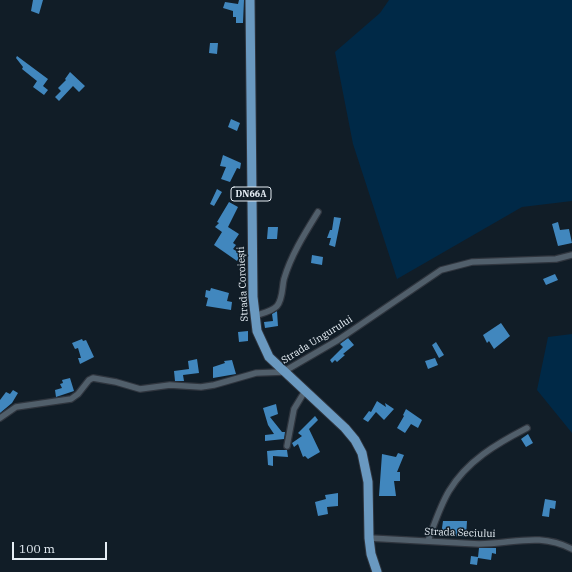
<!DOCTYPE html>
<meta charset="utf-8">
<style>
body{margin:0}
#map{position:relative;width:572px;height:572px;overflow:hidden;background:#111d27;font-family:"IBM Plex Serif",serif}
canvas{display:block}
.scale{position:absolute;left:12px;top:542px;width:95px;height:18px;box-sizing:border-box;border:2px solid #e5edf4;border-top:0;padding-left:5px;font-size:12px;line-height:14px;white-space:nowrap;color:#e5edf4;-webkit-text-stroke:3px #111d27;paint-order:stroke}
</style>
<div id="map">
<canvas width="572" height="572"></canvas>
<div class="scale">100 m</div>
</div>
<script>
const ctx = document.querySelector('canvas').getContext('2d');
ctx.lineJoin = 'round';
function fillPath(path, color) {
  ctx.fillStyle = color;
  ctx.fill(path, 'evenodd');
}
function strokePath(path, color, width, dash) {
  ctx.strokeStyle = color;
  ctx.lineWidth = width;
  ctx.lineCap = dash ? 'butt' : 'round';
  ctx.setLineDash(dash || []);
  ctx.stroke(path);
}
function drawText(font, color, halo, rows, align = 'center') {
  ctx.font = font + ' "IBM Plex Serif",serif';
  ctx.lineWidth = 3;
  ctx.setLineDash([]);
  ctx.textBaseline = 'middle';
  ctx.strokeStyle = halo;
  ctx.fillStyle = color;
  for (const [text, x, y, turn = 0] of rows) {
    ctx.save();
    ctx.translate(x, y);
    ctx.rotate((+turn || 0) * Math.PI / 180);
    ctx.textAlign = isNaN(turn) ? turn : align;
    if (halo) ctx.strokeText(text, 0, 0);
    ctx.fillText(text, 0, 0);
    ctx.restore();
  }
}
const green = new Path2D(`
 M389,0H572V201L522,207L397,279L353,144L335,52L380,13Z
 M572,334V433L537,390L548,337Z`);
const building = new Path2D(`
 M33,0H43L39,14L31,11Z
 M239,0H244L243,23H236V17H233V11L223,8L225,2L238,4Z
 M210,43H218L217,54L209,53Z
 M17,56L48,79L43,86L48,90L44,95L33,87L37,81L22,69L23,67L16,58Z
 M70,72L85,86L79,92L73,86L59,101L55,97L61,91L58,88L66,80L65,79Z
 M231,119L240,123L237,131L228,127Z
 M223,155L241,163L240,169L237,168L230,182L221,179L226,167L220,166Z
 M217,189L222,192L214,206L210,204Z
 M229,202L238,207L228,227L239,234L233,243L236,245L233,249L241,254L237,261L214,245L222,232L215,227L219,223L217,222Z
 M334,217L341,218L335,247L329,245L331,238H327L330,230H332Z
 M558,222L560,230L569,229L572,243L558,246L552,224Z
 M268,227H278L277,239H267Z
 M312,255L323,257L322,265L311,263Z
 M555,274L558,280L546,285L543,279Z
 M211,288L229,293L227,301L232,302L231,310L206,306L208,298L205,297L206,290L210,291Z
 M277,311L278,326L265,328L264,322L273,321L272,314Z
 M501,323L510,336L494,349L489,341L487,343L483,335Z
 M248,331V341L239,342L238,332Z
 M348,338L354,345L343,354L345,355L337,362L335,360L332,363L330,360L343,347L340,344Z
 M82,339L83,341L86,340L94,357L80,364L78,358H81L78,348L75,349L72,343Z
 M436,342L444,355L439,358L432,345Z
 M435,358L438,365L428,369L425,361Z
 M197,359L199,373L183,375L184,381H175L174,371L189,369L188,361Z
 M232,360L236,374L213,378V367L225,363L224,361Z
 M70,378L74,391L56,397L55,390L62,388L60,384L63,383L62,380Z
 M13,390L18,393L12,403L0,413V400L6,392L10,394Z
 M377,401L386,407L385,403L394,409L384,420L376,412L368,422L363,419L369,411L371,412Z
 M276,404L278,414L270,417L282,432H285L284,439L265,441V435L274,434L268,425L263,408Z
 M406,409L422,420L418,428L411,424L405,433L397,428L404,416L403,415Z
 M315,416L318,420L309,429L320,452L308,459L305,456L303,457L298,444L294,447L292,443L302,436L298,433Z
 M528,434L533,443L526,447L521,439Z
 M278,450H287L288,457L273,456V466L268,465L267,451Z
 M398,453L404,455L397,472H400V481H394L396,496H379L382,454L396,457Z
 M338,493V506L327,507L328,514L318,516L315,502L326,499L325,495Z
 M545,499L556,501L555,509L550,508L549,517L542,516Z
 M443,521H467L466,537L441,535Z
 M479,548H496V554L492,553L491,560L478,558L477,565L470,564L471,556L478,557Z`);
const street = new Path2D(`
 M254,316C262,313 271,312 277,306C283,299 282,287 284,279C291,255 305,233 318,212
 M0,418L16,407L71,399L78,394L89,380L93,378L116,382L140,389L170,385L201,387L214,385L256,373L283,372L338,340L441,270L472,262L556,259L572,255
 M287,446L294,409L305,391
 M369,538L479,544C513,544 539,532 572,549
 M428,541C434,525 440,506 449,491C467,461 496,444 527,428`);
const primary = new Path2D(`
 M250,0L253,297L257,331L269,357L345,428L355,440L362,453L368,482L369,538L371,554L377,572`);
const shields = [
 [251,194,40]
];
const shieldNames = [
 ["DN66A",251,194]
];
const streetNames = [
 ["Strada Coroiești",243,284,-93],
 ["Strada Ungurului",317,340,-32],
 ["Strada Seciului",460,533,2]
];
fillPath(green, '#002947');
fillPath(building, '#4187be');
strokePath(street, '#2f353e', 8);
strokePath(primary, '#2f353e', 11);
strokePath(street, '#515f6b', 5.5);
strokePath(primary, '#6a99c0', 9);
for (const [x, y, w] of shields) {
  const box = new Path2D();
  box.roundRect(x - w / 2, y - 7, w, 14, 3);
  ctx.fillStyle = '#111d27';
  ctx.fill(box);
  strokePath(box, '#e5edf4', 1);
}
drawText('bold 9px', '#e5edf4', null, shieldNames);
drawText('10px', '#e5edf4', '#111d27', streetNames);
</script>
